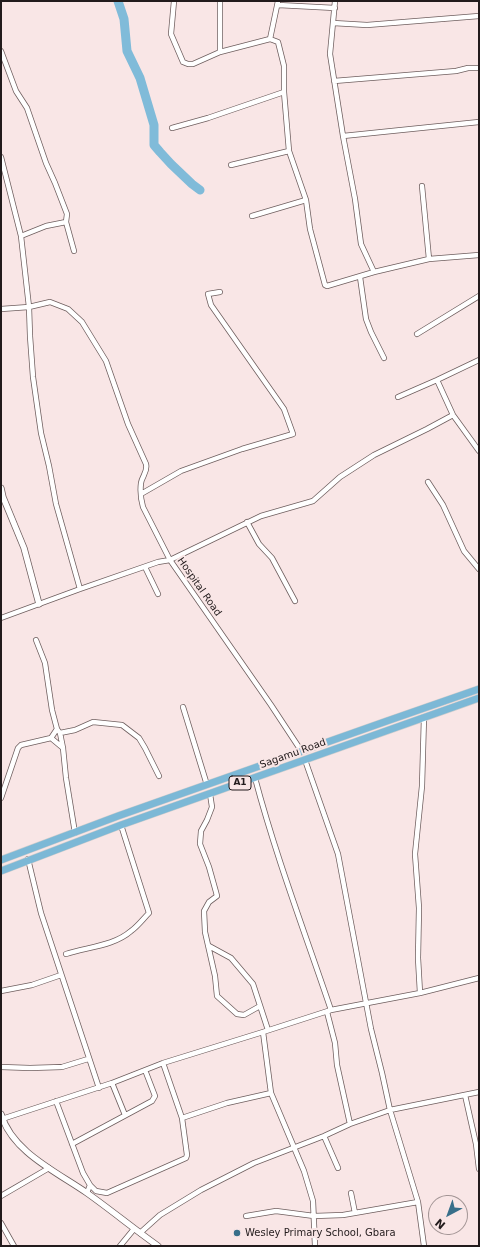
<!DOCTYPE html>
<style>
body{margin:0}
#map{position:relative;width:480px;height:1247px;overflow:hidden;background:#f9e6e6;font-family:"DejaVu Sans",sans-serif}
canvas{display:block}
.frame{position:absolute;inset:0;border:2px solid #221b1c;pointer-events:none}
.north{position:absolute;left:428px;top:1195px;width:40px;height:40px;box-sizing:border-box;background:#f9e6e6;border:1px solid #a39595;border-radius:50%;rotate:221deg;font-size:11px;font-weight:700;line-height:16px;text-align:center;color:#221b1c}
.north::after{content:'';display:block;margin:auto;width:14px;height:18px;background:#386f8a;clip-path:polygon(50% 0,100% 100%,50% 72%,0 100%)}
</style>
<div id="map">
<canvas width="480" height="1247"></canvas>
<div class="frame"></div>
<div class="north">N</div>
</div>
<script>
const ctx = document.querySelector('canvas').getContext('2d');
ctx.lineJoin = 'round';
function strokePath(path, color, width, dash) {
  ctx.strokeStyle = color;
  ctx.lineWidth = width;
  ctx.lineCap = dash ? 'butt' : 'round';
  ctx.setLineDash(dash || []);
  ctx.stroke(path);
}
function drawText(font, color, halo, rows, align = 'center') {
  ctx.font = font + ' "DejaVu Sans",sans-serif';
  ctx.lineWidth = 4;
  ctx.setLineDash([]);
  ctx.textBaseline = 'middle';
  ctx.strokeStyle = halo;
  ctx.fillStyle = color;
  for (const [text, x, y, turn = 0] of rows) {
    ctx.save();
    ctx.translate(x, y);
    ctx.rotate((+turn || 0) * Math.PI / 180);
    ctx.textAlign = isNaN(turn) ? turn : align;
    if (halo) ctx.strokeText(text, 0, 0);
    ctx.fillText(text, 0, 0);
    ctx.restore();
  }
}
const river = new Path2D(`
 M118,1L124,19L127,51L140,78L154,125V145L160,152L171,164L192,184L200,190`);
const minor = new Path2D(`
 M174,1L171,34L183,62L188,64H193L220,52L270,39L278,42L284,66V92L289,151L306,200L310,229L325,285L327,286L374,272L429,259L479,255
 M335,1L330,54L343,136L355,199L361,244L374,272
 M278,5L335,8
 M333,23L367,25L479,16
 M270,39L278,1
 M1,51L16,91L27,108L46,163L55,183L67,214L66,222L74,251
 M220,52V1
 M334,81L456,71L468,68H479
 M172,128L208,118L284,92
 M343,136L479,122
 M1,157L21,236L29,307L30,336L33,377L41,433L49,466L56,504L80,589
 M231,165L289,151
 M422,186L429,259
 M252,216L306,200
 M21,236L46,226L66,222
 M360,277L366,319L371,332L384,358
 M1,309L29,307L50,302L68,309L82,322L106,361L128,424L146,464C148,472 142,476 141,483C140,491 141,500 143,507L170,560L261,516L313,501L340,477L374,455L427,429L453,415
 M417,334L479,296
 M437,380L453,415L479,451
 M398,397L437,380L479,360
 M428,482L443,505L464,551L479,569
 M141,494L181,471L242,449L293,434L284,409L211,305L208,294L220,292
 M247,522L259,544L272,558L295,601
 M145,567L158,594
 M1,618L80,589L158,562L170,560L271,705L302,752
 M36,640L45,663L52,710L57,729L60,733L63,748L66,778L75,833
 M183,707L207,785
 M60,733L75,730L93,722L122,725L139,738L145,748L159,776
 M51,738L63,748
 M305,760L338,854L371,1029L382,1073L390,1110L418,1202L424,1246
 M255,778C276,857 305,933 331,1010
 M210,794L212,807L207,820L201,831L200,844L209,867L216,892L217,896L209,902L204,911L205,932L215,976L217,996L237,1014L244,1015L260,1006
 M1,798L18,748L21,745L51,738L57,729
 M28,859L41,913L99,1088
 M209,946L231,958L253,984L268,1030
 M66,954C87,947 114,946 131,931C138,926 143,919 149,913L121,825
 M1,991L32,985L61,975
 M420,993L418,958L419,908L415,854L422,786L424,717
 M329,1011L327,1012L335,1043L337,1065L350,1124
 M263,1032L271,1093L304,1171L313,1201L315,1246
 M1,1067L30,1068L62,1067L88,1059
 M112,1083L125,1115
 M465,1095L476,1144L479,1169
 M56,1101L83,1173L90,1185L87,1193
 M182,1118L227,1103L271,1093
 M2,1119L112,1083L163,1063L263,1032L331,1010L420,993L479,978
 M324,1136L338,1168
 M72,1144L152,1101L155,1096L145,1070
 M90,1185L96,1191L107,1193L186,1158L187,1155L182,1118L163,1063
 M351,1193L355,1213
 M1,1196L49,1168
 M246,1216L276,1211L314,1216L343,1215L418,1202
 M1,1223L14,1246
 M140,1233L160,1215L201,1190L254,1163L324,1136L350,1124L390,1110L479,1092
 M120,1246L134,1229`);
const tertiary = new Path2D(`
 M1,488L3,497L24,548L39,604
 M1,1114C12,1152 57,1172 87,1193C111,1210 134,1229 158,1246`);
const trunk = new Path2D(`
 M1,860L118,816L387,721L479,689
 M1,871L121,825L479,698`);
const markers = [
 [237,1233,4,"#386f8a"]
];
const shields = [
 [240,783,22]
];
const shieldNames = [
 ["A1",240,783]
];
const streetNames = [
 ["Hospital Road",199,587,55],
 ["Sagamu Road",293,754,-20]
];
const poiNames = [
 ["Wesley Primary School, Gbara",245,1233]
];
strokePath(river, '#80bbd9', 9);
strokePath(minor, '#6e5e5e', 6);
strokePath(tertiary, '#6e5e5e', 7);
strokePath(trunk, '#cecdcd', 8);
strokePath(minor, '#fff', 4.5);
strokePath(tertiary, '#fff', 5.5);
strokePath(trunk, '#7cb8d6', 7);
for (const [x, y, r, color] of markers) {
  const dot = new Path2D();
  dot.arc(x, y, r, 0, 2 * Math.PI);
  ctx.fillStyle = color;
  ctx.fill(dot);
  strokePath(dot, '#f9e6e6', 1.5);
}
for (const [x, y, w] of shields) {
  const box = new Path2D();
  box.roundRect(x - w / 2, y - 7, w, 14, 3);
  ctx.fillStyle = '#f9e6e6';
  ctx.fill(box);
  strokePath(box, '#221b1c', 1);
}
drawText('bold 9px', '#221b1c', null, shieldNames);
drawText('10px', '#221b1c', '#f9e6e6', streetNames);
drawText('10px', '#221b1c', '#f9e6e6', poiNames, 'left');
</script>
